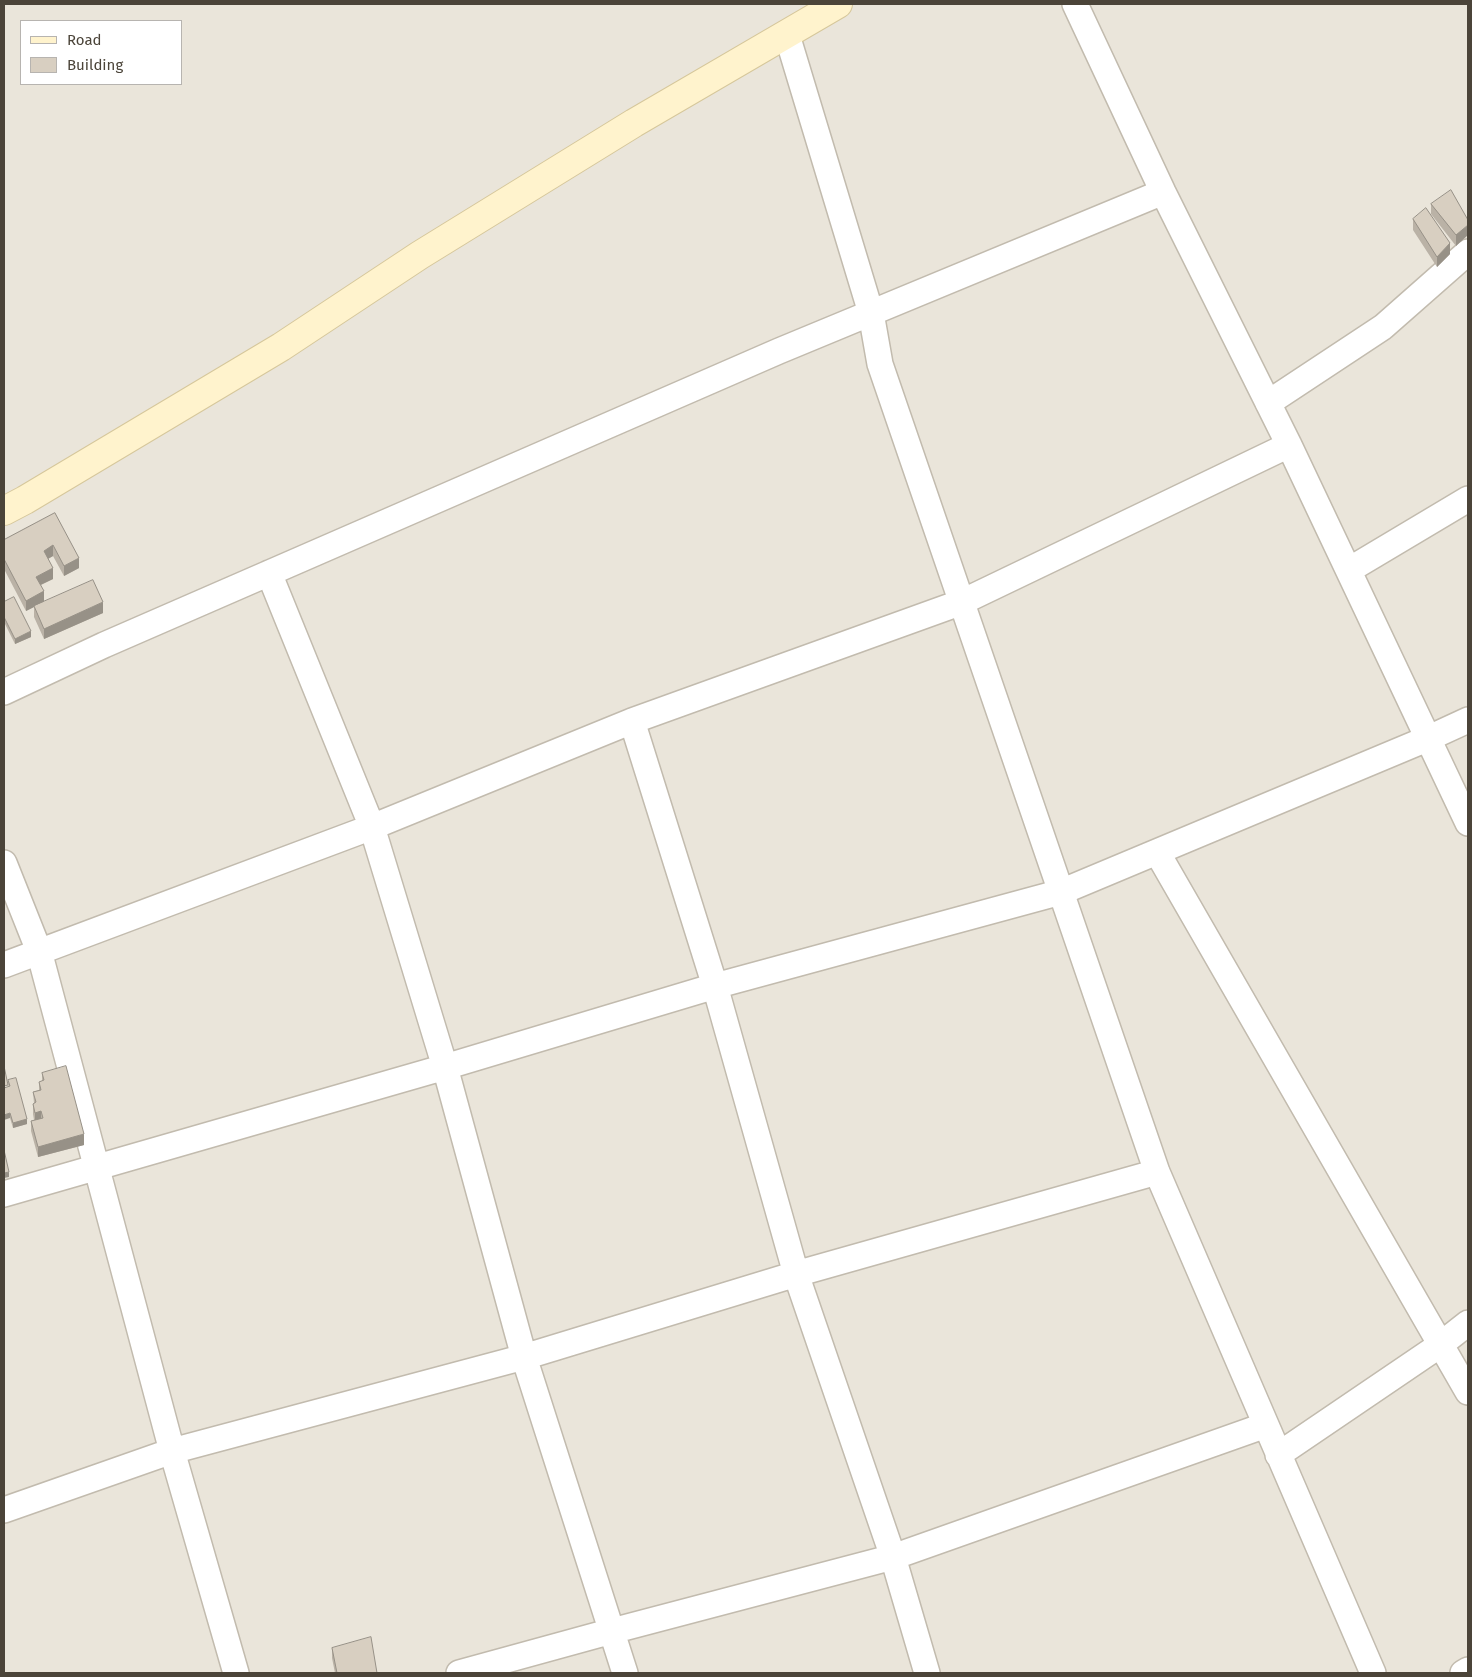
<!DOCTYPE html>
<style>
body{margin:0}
#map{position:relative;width:1472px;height:1677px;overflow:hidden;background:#f6f3ec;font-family:"Fira Sans",sans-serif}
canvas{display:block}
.frame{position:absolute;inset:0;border:5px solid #4b4439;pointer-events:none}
.legend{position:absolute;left:20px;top:20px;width:162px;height:65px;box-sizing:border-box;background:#fff;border:1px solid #b7b4b0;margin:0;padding:6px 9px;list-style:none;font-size:15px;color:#4b4439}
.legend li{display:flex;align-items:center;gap:10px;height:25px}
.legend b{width:25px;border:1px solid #b7b4b0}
</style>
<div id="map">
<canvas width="1472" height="1677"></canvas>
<div class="frame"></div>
<ul class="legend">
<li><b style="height:6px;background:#fff3cd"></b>Road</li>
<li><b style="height:14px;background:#d8cfc1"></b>Building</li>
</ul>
</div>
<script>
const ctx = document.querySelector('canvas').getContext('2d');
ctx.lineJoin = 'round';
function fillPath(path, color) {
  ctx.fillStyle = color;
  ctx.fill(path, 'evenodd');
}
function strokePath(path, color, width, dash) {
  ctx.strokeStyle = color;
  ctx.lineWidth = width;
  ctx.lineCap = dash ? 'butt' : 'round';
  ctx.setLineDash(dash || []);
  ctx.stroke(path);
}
const residential = new Path2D(`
 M4,4H1468V1673H4ZM21,21H181V84H21Z`);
const street = new Path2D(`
 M1075,4L1163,192L1289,445L1468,823
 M787,35L871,313L880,364L1157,1172L1373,1673
 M1268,403L1383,327L1468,252
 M1349,570L1468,499
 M269,573L372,827L445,1067L524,1357L625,1673
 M4,692L104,645L779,351L1163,192
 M632,721L715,986L796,1274L893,1557L927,1673
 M1157,852L1468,1392
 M4,863L39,951L172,1451L236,1673
 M4,965L372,827L632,721L962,602L1289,445
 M4,1194L445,1067L715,986L1061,892L1429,738L1468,720
 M1278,1455L1440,1345L1468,1323
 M4,1510L172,1451L524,1357L796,1274L1157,1172
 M459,1673L612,1631L893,1557L1266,1425
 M1463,1673L1468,1670`);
const secondary = new Path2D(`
 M4,511L25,500L281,347L420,255L634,123L838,4`);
const wall = new Path2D(`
 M1431,204L1468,220L1456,246L1431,214Z
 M1413,219L1450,254L1437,267L1413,230Z
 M55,513L79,568L64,576L53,556L48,559L53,579L41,585L44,602L38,605L103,613L44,639L34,617V607L26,611L4,569V540Z
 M4,602L31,637L15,644L4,622Z
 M42,1073L84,1145L38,1157L31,1131V1121L34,1120L33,1114V1104L34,1103L33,1092L39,1090V1082L42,1081Z
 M8,1080L27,1124L13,1128L10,1118Z
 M332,1648L377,1673H335L332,1658Z`);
const shadedWall = new Path2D(`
 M1468,225V235L1456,246V235Z
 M1450,243V254L1437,267V257Z
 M53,545V556L44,561V551Z
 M79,558V568L64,576V566Z
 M53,568V579L36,587V577Z
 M44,591V602L26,611V601Z
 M103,602V613L44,639V629Z
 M31,631V637L15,644V639Z
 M41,1111V1121L35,1123V1113Z
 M10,1113V1118L4,1120V1115Z
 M27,1119V1124L13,1128V1123Z
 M84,1134V1145L38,1157V1147Z
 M9,1172V1177L4,1178V1173Z`);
const building = new Path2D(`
 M1451,190L1468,220V225L1456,235L1431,204Z
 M1426,208L1450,243L1437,257L1413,219Z
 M55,513L79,558L64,566L53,545L44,551L53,568L36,577L44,591L26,601L4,559V540Z
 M93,580L103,602L44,629L34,606Z
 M14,597L31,631L15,639L4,617V602Z
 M4,1066L8,1085L4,1086Z
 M66,1066L84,1134L38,1147L31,1121L43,1118L41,1111L35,1113L33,1104L36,1102L33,1092L41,1090L39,1082L44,1080L42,1073Z
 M16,1078L27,1119L13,1123L10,1113L4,1115V1088L10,1086L8,1080Z
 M4,1150L9,1172L4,1173Z
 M371,1637L377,1673H337L332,1648Z`);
fillPath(residential, '#eae5da');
strokePath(street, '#c2bbae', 28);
strokePath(secondary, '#d6c79b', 30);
strokePath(street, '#fff', 25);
strokePath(secondary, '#fff3cd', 28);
fillPath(wall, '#bab2a6');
fillPath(shadedWall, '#979187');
fillPath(building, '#d8cfc1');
strokePath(building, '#979187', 1);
</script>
